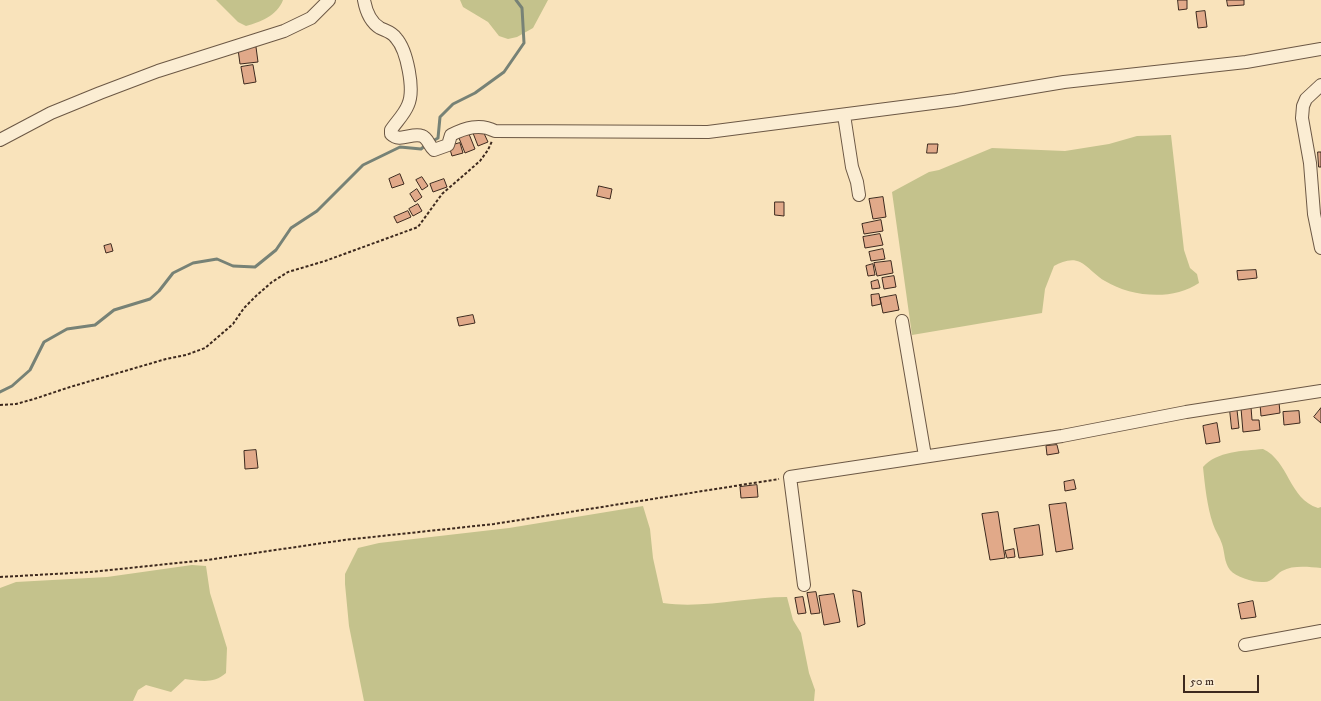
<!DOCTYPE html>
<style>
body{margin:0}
#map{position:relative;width:1321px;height:701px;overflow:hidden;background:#f9e3bb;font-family:"IM FELL DW Pica",serif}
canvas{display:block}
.scale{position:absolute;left:1183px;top:675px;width:76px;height:18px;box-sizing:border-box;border:2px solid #3d291e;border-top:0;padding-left:5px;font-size:12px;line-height:14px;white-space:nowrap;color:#3d291e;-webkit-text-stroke:3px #fbedd3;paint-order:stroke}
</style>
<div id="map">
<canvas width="1321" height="701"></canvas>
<div class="scale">50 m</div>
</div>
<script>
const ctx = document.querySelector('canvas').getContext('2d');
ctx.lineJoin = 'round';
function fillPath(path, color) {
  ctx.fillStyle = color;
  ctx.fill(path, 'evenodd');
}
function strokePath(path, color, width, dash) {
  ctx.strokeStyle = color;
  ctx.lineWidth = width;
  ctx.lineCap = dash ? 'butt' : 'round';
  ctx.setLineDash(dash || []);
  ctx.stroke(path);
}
const green = new Path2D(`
 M216,0H283C277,16 260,22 246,26L238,22Z
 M460,0H548L533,28L517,37L508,39L499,36L488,22L463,7Z
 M1171,135L1184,250L1190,268L1197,274L1199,283C1173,301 1131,297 1105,281C1097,277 1087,265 1080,262C1071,258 1062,262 1054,266L1045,289L1042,313L912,335L892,192L929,172L939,170L992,148L1065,151L1109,144L1137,136Z
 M1263,449C1289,461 1289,499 1318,508L1321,507V568C1308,567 1293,565 1282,571C1275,575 1273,582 1264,582C1255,583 1236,577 1230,570C1224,562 1225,553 1222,544C1220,537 1215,531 1213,524C1207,506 1205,486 1203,467C1217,451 1243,451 1263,449Z
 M643,506L650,529L653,558L663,603C704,609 745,597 787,597L793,620L801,633L809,673L815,690L814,701H364L349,626L345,584V574L358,548L379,543L509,528Z
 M192,565L206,566L210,593L227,648L226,673C214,684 201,681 185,679L171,692L146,685L138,690L133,701H0V588L16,582L107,577Z`);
const stream = new Path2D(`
 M431,142L438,138L440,117L453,104L475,93L504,72L524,43L522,8L516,0
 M0,392L12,386L30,370L44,342L67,329L95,325L114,310L150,299L159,291L173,273L193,263L217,259L233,266L255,267L276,250L291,228L317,211L363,165L400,147L421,149L426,145`);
const building = new Path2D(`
 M1178,0H1187V9L1179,10Z
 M1227,0H1244V5L1228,6Z
 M1205,11L1207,27L1198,28L1196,12Z
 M256,47L258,62L240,64L238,49Z
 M253,65L256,82L244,84L241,67Z
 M482,129L488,142L478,146L473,133Z
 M469,134L475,149L465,153L459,138Z
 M460,143L463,153L452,156L449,146Z
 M928,144H938L937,153H927Z
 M1318,152H1321V167H1319Z
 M400,174L404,184L392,188L389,179Z
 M422,177L428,186L422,190L416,180Z
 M444,179L447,187L433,192L430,184Z
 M599,186L612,189L610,199L597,196Z
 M417,189L422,197L415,202L410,194Z
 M883,197L886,217L873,219L869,199Z
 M775,202H784V216L775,215Z
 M418,204L422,211L413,216L409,209Z
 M408,211L411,217L397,223L394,217Z
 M881,220L883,231L864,234L862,224Z
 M880,234L883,245L865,248L863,237Z
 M111,244L113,251L106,253L104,246Z
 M883,249L885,259L871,261L869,252Z
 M891,261L893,273L877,276L874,263Z
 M873,264L875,275L868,276L866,266Z
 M1256,270L1257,278L1238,280L1237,271Z
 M894,276L896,287L884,289L882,278Z
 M878,280L880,288L872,289L871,282Z
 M879,294L881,304L872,306L871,295Z
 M896,295L899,310L883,313L880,298Z
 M473,315L475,323L459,326L457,318Z
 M1279,402L1280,413L1261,416L1260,404Z
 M1251,407L1252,420H1259L1260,430L1243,432L1241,408Z
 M1321,408V423L1314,417Z
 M1230,410H1237L1239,428L1232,429Z
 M1299,411L1300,423L1284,425L1283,412Z
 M1217,423L1220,442L1206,444L1203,426Z
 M1057,445L1059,453L1047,455L1046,446Z
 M256,450L258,468L245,469L244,451Z
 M1074,480L1076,489L1065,491L1064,482Z
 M757,485L758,497L741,498L740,487Z
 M1066,503L1073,549L1056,552L1049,505Z
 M998,512L1005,558L990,560L982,514Z
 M1039,525L1043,555L1019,558L1014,529Z
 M1014,549L1015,557L1007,558L1005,551Z
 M853,590L861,592L865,624L858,627Z
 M816,592L820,613L811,614L807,593Z
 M834,594L840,622L824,625L819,596Z
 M803,597L806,613L798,614L795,598Z
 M1253,601L1256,617L1241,619L1238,604Z`);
const path = new Path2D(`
 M0,405L16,404L34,399L70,387L166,359L186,355L205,348L233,324L244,308L257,295L272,282L288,272L325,261L418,227L442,194L480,161L488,150L492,141
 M0,577L90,572L207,560L344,540L494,524L779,479`);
const minor = new Path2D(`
 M364,0C366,11 370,22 380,28C386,31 392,32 396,38C407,50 415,90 408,105C404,115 396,122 391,130V134C400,143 412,132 422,136C428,138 429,146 434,150L448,145L451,135C465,128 480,123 495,131L708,132L956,100L1064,82L1246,62L1321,49
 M1321,85L1306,99L1303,106L1302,118L1310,163L1314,214L1321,248
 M844,115L852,167L857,182L859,195
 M0,140L51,113L100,93L158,71L284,31L311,18L329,0
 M902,321L925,456
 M804,585L790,477L1062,436L1186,412L1321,391
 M1245,645L1321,631`);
fillPath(green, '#c4c28c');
strokePath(stream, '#778276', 3);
fillPath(building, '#e1a989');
strokePath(building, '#3d291e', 1);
strokePath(minor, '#6c5845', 14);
strokePath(path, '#3d291e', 2, [3, 2]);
strokePath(minor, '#fbedd3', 12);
</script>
